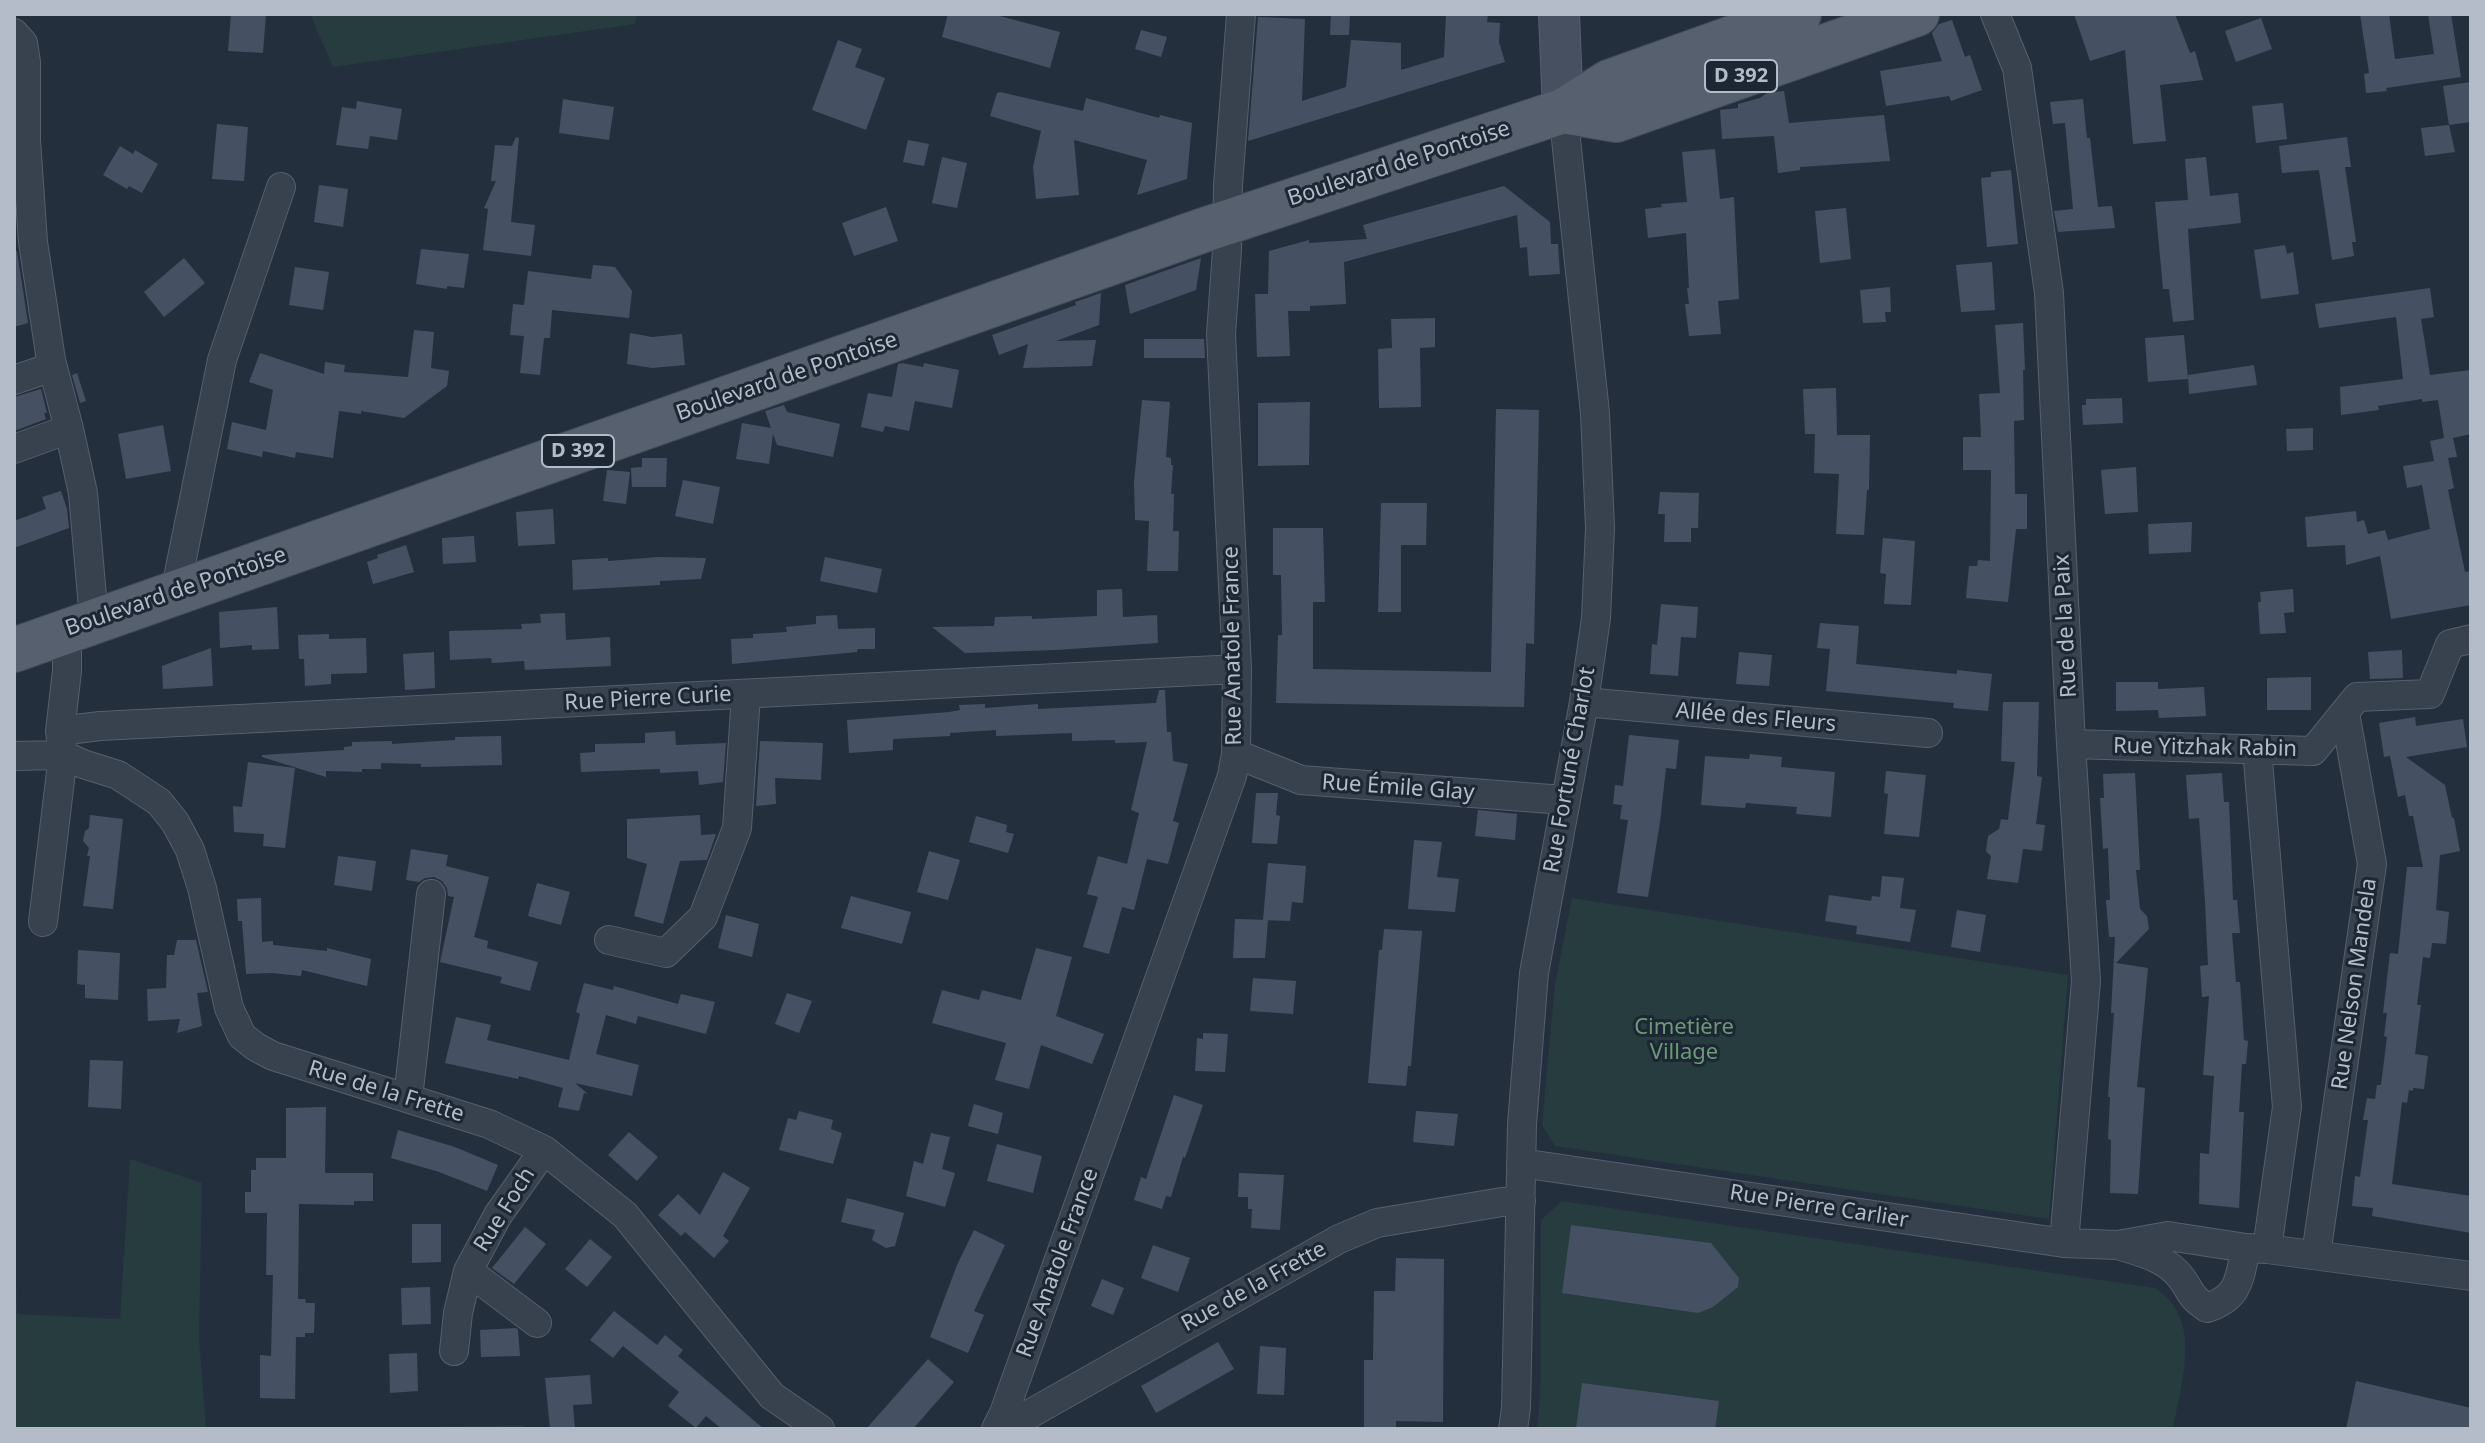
<!DOCTYPE html>
<meta charset="utf-8">
<style>
body{margin:0}
#map{position:relative;width:2485px;height:1443px;overflow:hidden;background:#242f3e;font-family:"Noto Sans",sans-serif}
canvas{display:block}
.frame{position:absolute;inset:0;border:16px solid #b4bcc9;pointer-events:none}
</style>
<div id="map">
<canvas width="2485" height="1443"></canvas>
<div class="frame"></div>
</div>
<script>
const ctx = document.querySelector('canvas').getContext('2d');
ctx.lineJoin = 'round';
function fillPath(path, color) {
  ctx.fillStyle = color;
  ctx.fill(path, 'evenodd');
}
function strokePath(path, color, width, dash) {
  ctx.strokeStyle = color;
  ctx.lineWidth = width;
  ctx.lineCap = dash ? 'butt' : 'round';
  ctx.setLineDash(dash || []);
  ctx.stroke(path);
}
function drawText(font, color, halo, rows, align = 'center') {
  ctx.font = font + ' "Noto Sans",sans-serif';
  ctx.lineWidth = 6;
  ctx.setLineDash([]);
  ctx.textBaseline = 'middle';
  ctx.strokeStyle = halo;
  ctx.fillStyle = color;
  for (const [text, x, y, turn = 0] of rows) {
    ctx.save();
    ctx.translate(x, y);
    ctx.rotate((+turn || 0) * Math.PI / 180);
    ctx.textAlign = isNaN(turn) ? turn : align;
    if (halo) ctx.strokeText(text, 0, 0);
    ctx.fillText(text, 0, 0);
    ctx.restore();
  }
}
const green = new Path2D(`
 M310,14H637L635,24L333,67Z
 M1572,898L2068,975L2049,1219L1555,1146L1542,1125L1555,984Z
 M130,1159L202,1183L199,1338L206,1429H14V1214L17,1314L120,1319Z
 M1562,1201L2155,1288C2204,1319 2181,1383 2173,1429H1537L1540,1399L1541,1220Z
 M523,1425L524,1429H330Z`);
const building = new Path2D(`
 M231,14H266L263,53L228,51Z
 M948,14H992L1060,32L1050,68L942,37Z
 M1331,14H1350L1349,35H1330Z
 M1446,14H1488L1487,22L1500,23L1499,42L1505,62L1248,141L1258,17L1305,19L1302,101L1346,87L1351,40L1401,43V70L1444,57Z
 M2074,14H2175L2190,53L2195,51L2203,80L2160,85L2166,141L2133,144L2125,50L2090,61Z
 M2360,14H2389L2395,59L2434,54L2428,14H2451L2461,77L2386,88L2387,91L2366,93L2364,74L2369,73Z
 M2261,18L2272,49L2236,62L2225,31Z
 M1952,20L1965,57L1970,55L1982,90L1951,101L1949,96L1886,106L1880,71L1942,61L1932,33L1939,24Z
 M1141,30L1167,37L1161,57L1135,49Z
 M838,40L862,49L855,67L885,78L866,130L812,110Z
 M2471,82V122L2449,125L2443,86Z
 M1784,91L1789,123L1884,115L1890,161L1800,167V170L1778,173L1774,136L1722,139L1720,110L1738,108V104L1760,98L1767,93Z
 M1000,92L1083,111L1086,98L1159,118L1160,115L1192,123L1187,179L1137,195L1147,160L1074,140L1079,195L1036,199L1033,167L1041,131L990,116L997,93Z
 M563,99L614,107L609,140L559,133Z
 M2083,99L2087,138H2090L2098,207L2112,206L2115,228L2058,232L2054,211L2073,209L2065,123L2053,124L2050,102Z
 M357,101L402,109L397,140L370,136L368,149L336,145L342,107L356,109Z
 M2283,103L2287,139L2256,143L2252,106Z
 M217,124L248,127L244,181L212,179Z
 M2449,125L2455,152L2425,156L2421,128Z
 M516,137L519,138L511,222L535,225L531,256L483,250L488,209L484,208L496,181H491L495,145L512,146Z
 M2347,137L2351,167H2345L2356,242H2352L2354,256L2332,260L2319,170L2282,173L2279,146Z
 M908,140L929,144L924,166L903,162Z
 M120,146L133,154L135,150L158,164L142,193L129,186L127,189L103,175Z
 M1715,149L1720,199L1734,197L1739,299L1718,301L1721,334L1689,336L1685,304H1689L1687,288H1689L1686,233L1648,238L1645,209L1662,207L1661,204L1687,202L1682,152Z
 M942,157L967,163L957,208L932,203Z
 M2206,157L2210,196L2238,193L2241,223L2188,229L2194,320L2173,322L2169,289H2163L2155,202L2188,200L2185,159Z
 M2011,170L2018,244L1987,247L1981,178L1991,177V172Z
 M319,185L348,189L343,227L314,222Z
 M1504,186L1550,222L1551,244H1558L1560,274L1529,276L1527,247L1520,248L1517,215L1344,262L1346,304L1310,306V311H1288L1290,356L1257,357L1255,294H1268L1269,251L1309,240V243L1367,239L1363,225Z
 M886,207L898,241L854,256L842,223Z
 M1846,208L1851,259L1820,263L1815,211Z
 M2285,245L2287,254L2293,252L2299,294L2261,299L2254,250Z
 M421,249L469,254L464,288L447,286V289L416,284Z
 M14,251H17L28,323L14,327Z
 M184,258L205,283L164,317L144,292Z
 M1201,258L1196,290L1130,314L1125,285Z
 M1992,262L1995,310L1961,312L1956,265Z
 M593,265L615,267L632,291L629,318L552,310L550,338H544L540,375L520,373L524,336L510,335L513,304L524,305L528,271L591,279Z
 M295,267L329,272L323,310L289,305Z
 M1890,287L1891,312H1885L1886,322L1863,323L1860,290Z
 M2430,288L2434,317L2421,319L2430,375L2471,370V434L2453,438L2457,457L2448,458L2454,488L2448,490L2465,572L2471,571V605L2391,619L2380,556L2346,565L2345,545L2307,547L2305,517L2356,511L2357,522L2364,520L2368,534L2385,530L2388,540L2430,529L2422,485L2407,488L2403,466L2434,461L2430,441L2444,438L2438,400L2422,402V399L2378,406L2379,410L2341,415L2340,387L2403,379L2396,317L2319,328L2315,304Z
 M1101,293L1099,325L1056,341L1096,340L1092,366L1023,368L1028,344L999,355L992,335L1076,305L1075,302Z
 M1435,318V347L1420,348L1421,407L1379,408L1378,349L1392,348L1391,319Z
 M2023,323L2025,370H2023L2024,420L2014,421L2015,494H2027V529H2016L2008,602L1966,598L1969,566H1977L1978,560L1990,561L1991,470H1963V437H1981L1979,394L2000,393L1995,325Z
 M414,330L434,332L431,368L449,371L447,386L404,418L361,411V414L339,411L333,458L296,452L295,458L263,451L262,457L227,449L232,422L266,430L273,390L249,382L260,353L324,374L325,362L345,365L344,372L408,377Z
 M630,333L652,337L682,334L685,365L652,368L627,364Z
 M2184,335L2188,379L2148,382L2145,338Z
 M1144,339H1204L1205,358H1144Z
 M902,363L923,367L924,363L959,370L952,408L915,401L909,431L885,426L883,432L861,427L868,393L892,397L898,364Z
 M2254,365L2257,385L2189,394L2188,375Z
 M77,373L86,401L80,403L72,375Z
 M1836,388L1837,435H1870L1869,490H1867L1864,535L1836,534L1839,474L1814,473L1815,434H1805L1803,389Z
 M41,389L47,413H44L46,419L14,431V397Z
 M2122,398L2123,423L2083,425L2082,405H2086V399Z
 M1142,400L1170,402L1166,457L1171,458V465H1173L1171,494H1174L1173,531H1179L1178,571H1147L1149,521L1135,520L1134,482Z
 M1310,402L1309,465L1258,466V403Z
 M784,405L787,412L840,424L833,457L777,445L773,434L769,464L736,459L742,423L771,428L765,411Z
 M1496,409L1539,410L1534,644L1526,643L1524,707L1276,703L1278,635H1282L1281,575H1273V528H1323L1325,602H1313V669L1491,672Z
 M163,425L171,471L126,479L118,434Z
 M2313,428V450L2287,451L2286,429Z
 M642,458H667L666,487H632L631,468L642,467Z
 M2136,467L2138,512L2105,514L2101,470Z
 M607,470L630,472L626,504L603,501Z
 M683,480L720,487L713,524L675,516Z
 M61,491L67,509L69,528L14,548V521L46,509L42,497Z
 M1660,492L1699,493L1698,528H1691V542H1664L1665,514H1658Z
 M1381,503H1427L1426,545H1401V612H1378Z
 M553,509L555,544L518,546L516,512Z
 M2192,522L2191,552L2149,554L2148,524Z
 M474,536L476,562L443,564L442,538Z
 M1883,538L1915,541L1911,605L1884,604L1886,574L1880,573Z
 M406,545L414,572L373,584L367,562L378,558L377,555Z
 M659,557L706,558L701,579L660,581V585L573,590L572,560L608,558V561Z
 M825,557L882,569L877,593L820,581Z
 M1122,589L1123,617L1157,615L1158,643L1056,650L965,653L932,627L994,626L995,617L1032,616V619L1097,616V590Z
 M2293,589L2294,612L2284,613L2286,633L2260,634L2258,602H2261L2260,592Z
 M1661,604L1698,607L1696,638L1681,637L1678,676L1650,674L1652,644L1657,645Z
 M277,607L279,649L252,650V645L220,648L219,612Z
 M565,613L566,640L610,637L611,666L525,670L524,661L492,663L491,658L450,660L449,631L522,629L521,624L541,623L540,614Z
 M837,615L838,629L875,628V649H858L857,652L732,664L731,639L753,638V634L787,632L786,627L816,624V616Z
 M1820,623L1859,626L1856,664L1957,674V670L1992,674L1988,711L1953,708L1954,703L1826,691L1830,649L1817,648Z
 M329,634V639L366,638L367,673L331,674V684L305,686L304,659H299L298,635Z
 M211,648L213,686L163,689L162,666Z
 M2402,650L2403,678L2370,679L2368,652Z
 M434,652L435,688L405,690L403,654Z
 M1739,652L1772,655L1769,686L1736,684Z
 M2311,677V710H2267V678Z
 M2116,682H2158V689L2204,687L2206,716L2159,718L2158,710L2116,711Z
 M1159,690H1165L1167,732H1171L1173,761L1188,764L1173,821L1179,823L1168,864L1147,859L1134,910L1122,907L1109,954L1083,947L1098,897L1087,894L1098,856L1127,864L1139,813L1131,810L1147,742L1115,743V740L1072,741V733L996,736V730L950,733V736L893,739V750L849,753L847,720L949,712L960,710L959,705L985,704V708L1038,704V709L1156,703Z
 M2003,702H2039L2037,776L2042,777L2036,824L2045,825L2042,851L2023,849L2018,883L1987,879L1991,856L1986,851L1988,836L1999,829L2001,819L2008,820L2015,762L2001,761Z
 M2415,717L2416,726L2463,719L2467,747L2406,757L2445,785L2452,818H2454L2460,851L2440,855L2436,910L2449,912L2446,944L2432,943L2430,958L2423,957L2417,1005H2421L2415,1054L2428,1056L2424,1089L2413,1088V1091L2409,1090L2407,1103L2402,1102L2392,1184L2471,1196V1233L2372,1216L2373,1208L2352,1206L2355,1176L2360,1177L2368,1120H2363L2367,1098L2375,1099L2377,1085H2381L2387,1037L2384,1036L2387,1013H2383L2390,953L2398,954L2407,867H2423L2413,816H2409L2405,795L2398,797L2390,756L2384,757L2379,723Z
 M675,731L676,745L726,743L723,782L699,785L698,771L660,773V769L581,772L580,753L595,752V744L645,743V733Z
 M1629,735L1679,740L1676,769L1666,768L1660,822L1648,897L1617,893L1628,820L1620,819L1622,805L1613,804L1615,785L1623,786Z
 M501,736L502,765L421,767V764L381,763V769H362V772L326,771V777L262,757V755L344,750V747L352,746V742L392,741V744L455,740V737Z
 M760,741L823,743L821,780L775,778L776,804L756,806Z
 M1750,754L1782,757L1781,767L1835,772L1831,817L1796,814L1797,807L1746,803L1745,808L1701,805L1705,756L1749,759Z
 M248,762L295,768L285,848L263,846L264,834L234,832L233,806L242,807Z
 M1886,771L1926,775L1919,837L1884,834L1888,794L1884,793Z
 M2135,773L2140,870H2136L2140,909L2147,916L2149,929L2116,963L2148,968L2137,1087L2145,1088L2138,1194L2110,1193L2111,1140L2108,1139L2110,1097H2108L2114,1013H2111L2115,937H2109L2106,900H2110L2108,848L2103,849L2100,798H2104L2103,774Z
 M2222,773L2224,802H2229L2233,900H2237L2240,933H2232L2236,982H2240L2244,1040L2248,1041L2246,1064H2242L2239,1112H2244L2239,1208L2199,1204L2200,1153L2209,1154L2214,1076L2203,1075L2209,996L2202,997L2200,966L2208,965L2205,902L2199,818L2189,819L2186,775Z
 M1256,793H1278L1276,815L1280,816L1277,844L1252,843Z
 M1478,810L1517,814L1515,840L1475,836Z
 M90,815L123,819L113,909L83,906L90,856H87L89,848L83,841L85,831L89,828Z
 M700,815L701,835L716,834L707,860L680,861L663,924L634,916L647,864L627,858V819Z
 M976,816L1007,825L1006,832L1014,834L1008,853L969,842Z
 M1414,840L1442,842L1437,877L1459,879L1455,912L1408,909Z
 M411,849L448,855L446,866L489,877L474,937L488,941L487,948L538,962L530,991L500,983L502,977L440,962L454,897L448,896L447,888L442,881L434,877L425,878L419,882L406,880Z
 M929,851L960,860L948,900L917,892Z
 M338,856L376,861L372,891L334,885Z
 M1268,863L1306,866L1303,903L1292,902L1290,921L1263,920Z
 M1882,876L1904,878L1900,908L1916,910L1910,942L1856,934L1857,926L1825,921L1829,895L1871,901L1872,896L1880,897Z
 M537,883L570,892L561,925L528,916Z
 M851,896L911,912L902,944L841,928Z
 M261,898L262,942L273,941V945L327,951V948L371,959L367,986L302,970L301,976L271,973L246,974L242,921H238L237,899Z
 M1957,910L1986,915L1980,952L1951,947Z
 M726,915L759,924L752,957L718,948Z
 M1235,919L1268,920L1265,958H1233Z
 M1384,929L1422,931L1411,1066H1408L1406,1086L1368,1083L1379,950H1382Z
 M177,940H196L208,992L197,993L202,1026L177,1033L180,1019L148,1021L147,989L166,988L167,955H174Z
 M1036,948L1072,957L1056,1016L1104,1034L1092,1064L1041,1045L1029,1089L995,1080L1006,1043L932,1023L942,990L979,1000L982,990L1021,1000Z
 M78,950L120,953L118,1000L85,998V985L77,984Z
 M1253,978L1296,981L1293,1014L1250,1011Z
 M584,983L613,990L614,986L678,1004L681,994L715,1002L706,1034L638,1016L636,1024L606,1015L596,1054L639,1065L632,1096L575,1083L588,1094L584,1093L579,1111L558,1107L563,1088L519,1076L518,1079L445,1063L456,1017L491,1025L487,1040L569,1060L580,1014L576,1012Z
 M787,993L812,1001L799,1033L775,1024Z
 M1203,1033L1228,1034L1225,1072L1195,1071L1197,1038L1203,1039Z
 M90,1060L123,1061L121,1109L88,1107Z
 M1174,1095L1203,1105L1185,1158L1183,1157L1171,1197L1166,1196L1162,1209L1134,1200L1141,1177L1146,1179Z
 M974,1104L1003,1113L998,1134L968,1126Z
 M326,1107L325,1173H373V1201H354V1205L299,1204L298,1299H305L306,1303H315L314,1333H305V1337H296L295,1399L260,1398V1355L271,1356L273,1275H266L267,1213H245V1192H251V1170H256V1158H286V1108Z
 M799,1111L833,1120L831,1129L842,1133L833,1164L779,1150L788,1118L796,1120Z
 M1416,1111L1458,1114L1454,1146L1413,1142Z
 M398,1130L455,1147L498,1165L487,1191L439,1172L391,1158Z
 M629,1132L658,1157L637,1181L608,1155Z
 M931,1133L950,1137L942,1169L955,1173L945,1207L906,1196L914,1161L923,1164Z
 M997,1144L1042,1156L1033,1193L987,1181Z
 M723,1172L750,1188L723,1236L729,1241L714,1258L685,1232L681,1236L658,1215L678,1194L700,1215Z
 M1239,1173L1284,1175L1280,1230L1251,1228L1252,1209H1248V1197H1238Z
 M847,1198L904,1213L895,1246L886,1248L872,1240L875,1230L841,1222Z
 M412,1224H441V1262L412,1263Z
 M1571,1225L1711,1243L1739,1278L1738,1287L1713,1307L1698,1313L1562,1293Z
 M525,1227L546,1244L514,1284L492,1268Z
 M974,1230L1005,1245L974,1311L984,1315L968,1353L930,1337L957,1265Z
 M590,1239L612,1257L587,1287L565,1269Z
 M1153,1245L1190,1258L1178,1292L1141,1278Z
 M1396,1258L1444,1259L1443,1422L1396,1421V1429H1364V1360H1373L1374,1291H1395Z
 M1102,1279L1124,1288L1113,1315L1091,1306Z
 M430,1287L431,1324L402,1325L401,1288Z
 M614,1311L657,1345L665,1335L683,1350L678,1356L764,1429H722L706,1416L696,1428L668,1406L679,1392L623,1346L613,1358L590,1340Z
 M516,1328L518,1330L520,1356L481,1357L480,1330Z
 M1218,1342L1234,1369L1156,1413L1141,1386Z
 M1260,1346L1286,1348L1284,1395L1257,1394Z
 M417,1353L418,1391L390,1393L389,1354Z
 M928,1359L954,1382L913,1429H866Z
 M590,1375L592,1404L573,1405L575,1429H550L545,1378Z
 M2356,1381L2471,1408V1429H2346Z
 M1582,1383L1719,1401L1715,1429H1576Z`);
const street = new Path2D(`
 M1995,14L2017,68L2049,293L2071,744L2086,981L2064,1243
 M14,33L23,43L26,62V140L33,242L51,360L69,429L83,493L94,620
 M14,380L52,367
 M14,449L69,429
 M175,593L222,360L281,187
 M1584,702L1928,733
 M60,731L100,726L1237,669
 M2071,744L2313,751L2357,697L2430,694L2450,644L2471,639
 M2257,749L2287,1107L2267,1249
 M1236,754L1301,780L1564,800
 M14,756L63,755L83,764L118,775L159,802L175,822L190,850L202,888L229,1008L242,1036L256,1047L273,1056L489,1124L544,1150L625,1215L772,1396L820,1429
 M43,922L63,755L60,731L67,671V630
 M609,940L666,953L703,917L737,828L746,695
 M408,1098L431,894
 M1521,1163L2064,1243L2118,1245L2168,1236L2246,1248L2267,1249L2471,1276
 M2121,1246C2144,1253 2168,1259 2182,1279C2193,1295 2190,1296 2207,1308C2240,1297 2239,1279 2246,1248
 M2316,1255L2372,864L2345,713
 M468,1271L537,1323
 M454,1351L458,1313L468,1271L498,1215L544,1150
 M1004,1413L1028,1415L1339,1239L1377,1223L1502,1202L1521,1201
 M996,1429L1004,1413L1232,776L1236,754L1237,669L1221,334L1227,250L1228,185L1241,14
 M1513,1429L1516,1408L1522,1124L1534,973L1584,702L1596,618L1600,528L1595,413L1563,111`);
const secondary = new Path2D(`
 M1559,14L1563,111`);
const primary = new Path2D(`
 M1563,111L1616,120L1917,14
 M14,650L1201,231L1563,111L1609,82L1799,14`);
const shields = [
 [1741,76,72],
 [578,451,72]
];
const shieldNames = [
 ["D 392",1741,76],
 ["D 392",578,451]
];
const streetNames = [
 ["Boulevard de Pontoise",1399,164,-18],
 ["Boulevard de Pontoise",787,377,-19],
 ["Boulevard de Pontoise",176,592,-19],
 ["Rue de la Paix",2066,626,-93],
 ["Rue Anatole France",1233,646,-91],
 ["Rue Pierre Curie",648,699,-3],
 ["Allée des Fleurs",1756,718,5],
 ["Rue Yitzhak Rabin",2205,748,1],
 ["Rue Fortuné Charlot",1570,770,-80],
 ["Rue Émile Glay",1398,788,4],
 ["Rue Nelson Mandela",2355,984,-82],
 ["Rue de la Frette",386,1092,17],
 ["Rue Pierre Carlier",1819,1207,9],
 ["Rue Foch",505,1210,-58],
 ["Rue Anatole France",1058,1263,-70],
 ["Rue de la Frette",1254,1287,-29]
];
const parkNames = [
 ["Cimetière",1684,1028],
 ["Village",1684,1053]
];
fillPath(green, '#263c3f');
fillPath(building, '#455162');
strokePath(street, '#565f6c', 30);
strokePath(secondary, '#565f6c', 42);
strokePath(primary, '#414a57', 46);
strokePath(street, '#38414e', 28);
strokePath(secondary, '#465061', 40);
strokePath(primary, '#56606e', 44);
for (const [x, y, w] of shields) {
  const box = new Path2D();
  box.roundRect(x - w / 2, y - 16, w, 32, 6);
  ctx.fillStyle = '#1d2633';
  ctx.fill(box);
  strokePath(box, '#b4bcc9', 2);
}
drawText('bold 20px', '#b4bcc9', null, shieldNames);
drawText('22px', '#b4bcc9', '#1d2633', streetNames);
drawText('22px', '#6b9a76', '#1d2633', parkNames);
</script>
